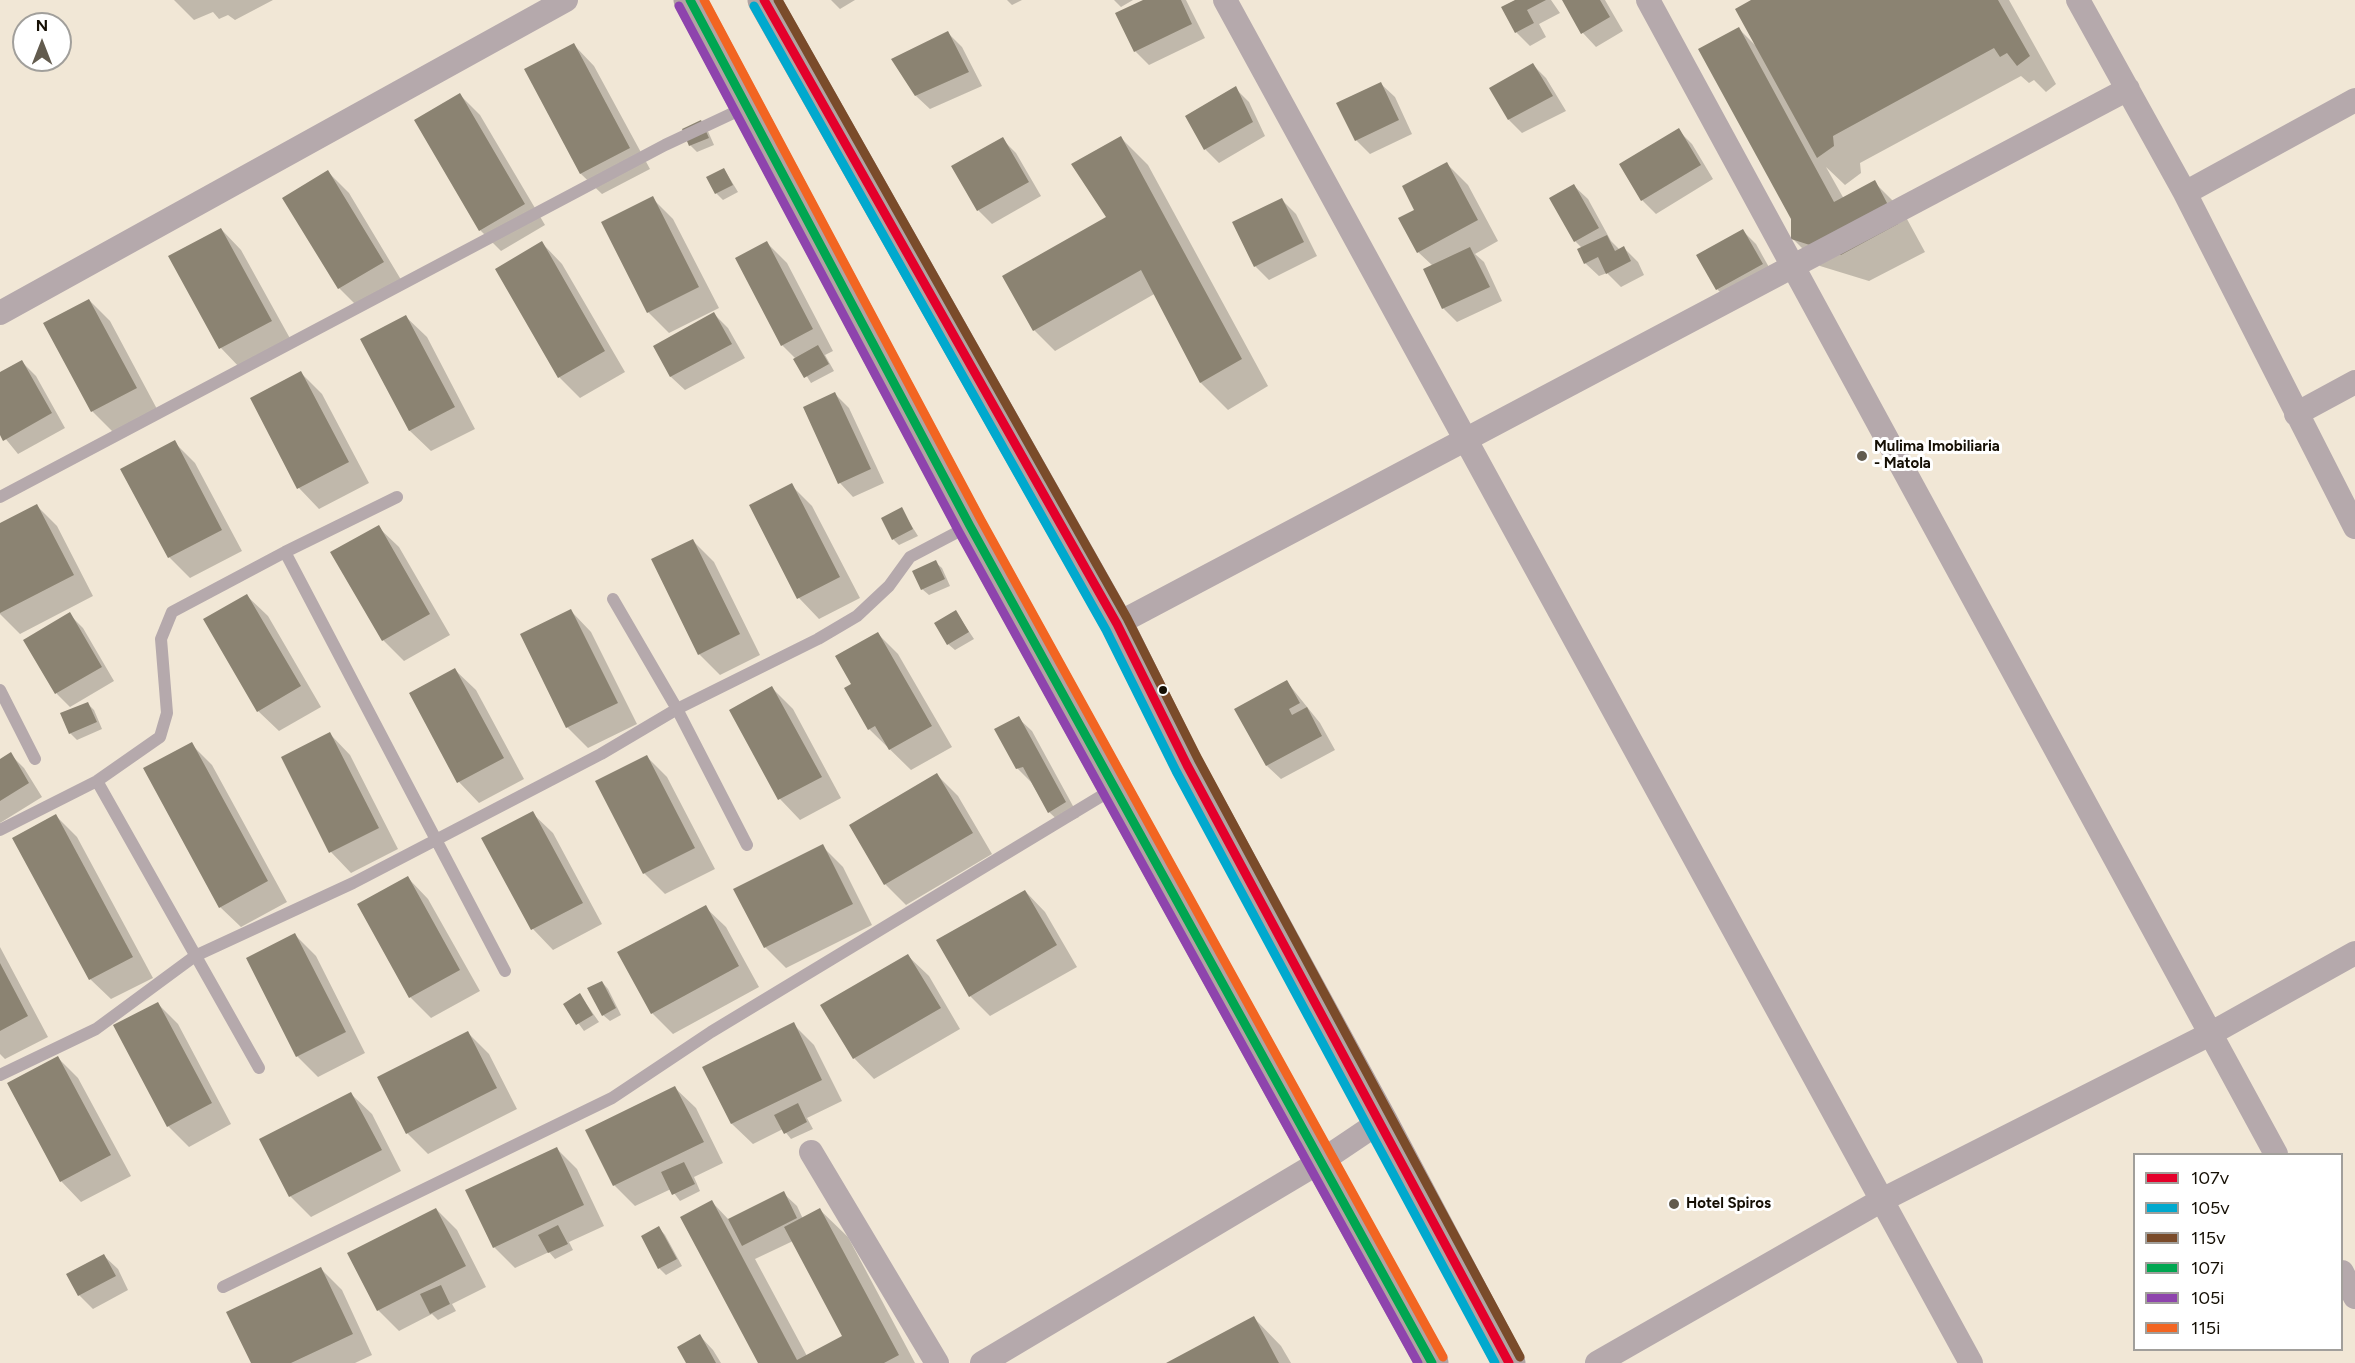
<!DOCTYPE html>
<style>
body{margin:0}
#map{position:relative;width:2355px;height:1363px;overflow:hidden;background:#f1e7d6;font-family:Figtree,sans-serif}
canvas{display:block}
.legend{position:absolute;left:2133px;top:1153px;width:210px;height:198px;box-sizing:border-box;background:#fff;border:2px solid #a19f9b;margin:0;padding:8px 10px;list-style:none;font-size:18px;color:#150f04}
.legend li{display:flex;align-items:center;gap:12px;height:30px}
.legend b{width:30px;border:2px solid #a19f9b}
.north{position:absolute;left:12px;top:12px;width:60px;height:60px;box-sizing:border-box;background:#fff;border:2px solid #a19f9b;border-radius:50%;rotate:0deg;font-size:16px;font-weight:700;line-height:24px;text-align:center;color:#150f04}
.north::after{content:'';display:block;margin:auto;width:21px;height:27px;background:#625b4e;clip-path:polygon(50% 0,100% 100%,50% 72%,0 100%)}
</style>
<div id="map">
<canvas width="2355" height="1363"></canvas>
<ul class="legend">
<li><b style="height:8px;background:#e4002b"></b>107v</li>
<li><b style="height:8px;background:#00a9ce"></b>105v</li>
<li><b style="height:8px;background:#7a4b2a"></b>115v</li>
<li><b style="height:8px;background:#00a651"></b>107i</li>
<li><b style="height:8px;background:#8e44ad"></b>105i</li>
<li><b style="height:8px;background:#f26522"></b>115i</li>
</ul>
<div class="north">N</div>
</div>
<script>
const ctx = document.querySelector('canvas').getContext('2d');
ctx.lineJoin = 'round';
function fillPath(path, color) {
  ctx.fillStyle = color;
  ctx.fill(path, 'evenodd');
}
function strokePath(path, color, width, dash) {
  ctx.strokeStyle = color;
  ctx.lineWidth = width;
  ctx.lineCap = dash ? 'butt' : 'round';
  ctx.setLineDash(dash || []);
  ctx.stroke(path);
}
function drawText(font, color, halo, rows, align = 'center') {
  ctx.font = font + ' Figtree,sans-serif';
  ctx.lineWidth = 6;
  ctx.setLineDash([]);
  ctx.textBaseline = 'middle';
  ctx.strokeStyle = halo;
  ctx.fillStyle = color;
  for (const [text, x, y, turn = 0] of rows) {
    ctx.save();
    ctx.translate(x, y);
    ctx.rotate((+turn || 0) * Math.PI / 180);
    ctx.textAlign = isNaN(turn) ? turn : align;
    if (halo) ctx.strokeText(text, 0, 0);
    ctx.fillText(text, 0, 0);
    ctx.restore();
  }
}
const shadow = new Path2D(`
 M174,0H273L235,20L228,15L219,19L213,12L194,20Z
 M831,0H855L840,9Z
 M1007,0H1022L1012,5Z
 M1114,0H1133L1121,7Z
 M1146,0H1186L1205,38L1149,65L1135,51Z
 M1518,0H1551L1560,13L1539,24L1546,37L1530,46L1516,32Z
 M1563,0H1605L1623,31L1596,47L1583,33Z
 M1755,0H2009L2056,84L2046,92L2034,80L2029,83L2021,76L1860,163L1861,173L1845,185L1826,167L1844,199L1874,182L1902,210L1925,252L1869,281L1820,266L1792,238V219L1739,29L1756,46Z
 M948,33L962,47L982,86L930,109L916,96Z
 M574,45L594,66L650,169L602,194L581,174L526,70Z
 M1533,65L1546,78L1566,111L1522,133L1509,120Z
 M1381,84L1395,97L1412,134L1370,154L1356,140Z
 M1235,88L1249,102L1265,136L1219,163L1205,149Z
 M460,95L480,115L545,225L501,251L480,230Z
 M707,129L714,145L697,152L690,145Z
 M1678,130L1692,144L1713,179L1656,214L1642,200Z
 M1121,138L1148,165L1268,386L1228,410L1201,383L1156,293L1055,351L1034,330L1108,218Z
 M1002,139L1016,153L1041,196L992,224L978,210Z
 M1447,164L1468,185L1498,241L1475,254L1484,262L1502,301L1457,322L1443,308L1433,266L1418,252L1416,211Z
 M724,169L738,192L723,200L716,193Z
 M328,172L349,193L403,283L360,309L339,288Z
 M1574,186L1588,199L1611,241L1620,250L1624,248L1638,262L1644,275L1621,287L1607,273L1599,276L1585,263L1582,248L1575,241Z
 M652,198L673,219L719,308L669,333L648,312L603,223Z
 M1282,200L1296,214L1317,256L1269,280L1255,266Z
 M221,229L241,250L292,342L241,369L221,348L170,257Z
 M1743,231L1756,244L1775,278L1731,303L1717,289Z
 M542,243L562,264L625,372L580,398L559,377Z
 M767,243L787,263L833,351L825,355L834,371L811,383L796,359L782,345Z
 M89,300L110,321L157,409L113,432L92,411Z
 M714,314L728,328L745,358L685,390L671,377L655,347Z
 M406,317L427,337L475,429L431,451L410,431L362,340Z
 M22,362L36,376L65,428L18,454L0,432V374Z
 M301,373L322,394L369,483L319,509L299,488L252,398Z
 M835,394L849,408L884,483L853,497L840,483Z
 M174,442L195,463L242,551L190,578L169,557L122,469Z
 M791,485L812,506L860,598L819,619L799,598L751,505Z
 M37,506L57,526L93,596L20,634L0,614V525Z
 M901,509L918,536L899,545L893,539Z
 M378,527L399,547L450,635L404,661L383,640Z
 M693,541L714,562L760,655L720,675L699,654Z
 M935,562L942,568L950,586L929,595L922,589Z
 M247,596L268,616L321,707L279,731L258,711Z
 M571,611L591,632L637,724L588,748L567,727Z
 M956,612L974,639L955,650L948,644Z
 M69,614L83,628L114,681L70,707L57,694L25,640Z
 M878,634L898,654L952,747L911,770L869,729L853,684Z
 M455,670L476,690L524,779L479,803L459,782L411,693Z
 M1287,682L1320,723L1335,750L1281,779L1267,766Z
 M772,688L793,709L841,798L800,820L780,799Z
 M88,704L94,710L102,729L77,740L70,733Z
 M1018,718L1032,731L1079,817L1063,825L1049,812L1031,782L1017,768Z
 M330,734L350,755L398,849L351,873L331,852Z
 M191,744L212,765L287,902L241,927L220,907Z
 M10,754L24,768L42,797L0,823V761Z
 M647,757L667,777L715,869L665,894L644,873L597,782Z
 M937,775L958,796L992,854L906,905L885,884Z
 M532,813L553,833L602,924L553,950L533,929Z
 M56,816L77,837L153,978L111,999L90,979Z
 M822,846L843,867L872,925L786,968L765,947Z
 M408,878L428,899L480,991L431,1018L410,997Z
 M1025,891L1045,912L1077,967L990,1016L970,996Z
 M705,907L726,927L759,987L673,1034L652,1013Z
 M295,935L316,956L365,1053L318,1077L297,1056Z
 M0,947L48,1037L5,1059L0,1054Z
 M908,956L929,976L960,1029L874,1079L854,1058Z
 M602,982L608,989L621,1015L610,1021L603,1015Z
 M580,995L599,1022L584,1031L565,1005Z
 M158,1004L178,1024L231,1124L189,1147L168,1126Z
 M793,1024L814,1045L842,1101L807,1118L813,1129L791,1139L783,1129L753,1144L732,1124L704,1067Z
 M468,1033L489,1054L517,1109L428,1154L407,1133Z
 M58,1058L78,1078L131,1176L81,1202L61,1181Z
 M675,1088L696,1108L723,1163L694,1177L700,1191L680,1201L671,1189L635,1206L614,1185Z
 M351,1094L372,1114L401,1171L311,1217L290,1196Z
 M556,1148L577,1169L604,1226L569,1242L573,1250L555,1259L549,1252L515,1268L494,1247Z
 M783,1193L797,1206L803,1219L820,1210L848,1237L915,1363H759L712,1202L729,1220ZM793,1241L844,1336L807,1356L755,1259Z
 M436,1209L457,1230L486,1287L452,1304L456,1311L438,1320L432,1314L399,1331L378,1310Z
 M659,1228L665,1235L682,1266L666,1275L659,1268L643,1237Z
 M104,1256L118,1269L128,1290L93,1309L79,1295Z
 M321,1269L342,1290L372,1355L355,1363H252Z
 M1254,1318L1281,1346L1291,1363H1170Z
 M700,1336L713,1350L721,1363H687Z`);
const building = new Path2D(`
 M1143,0H1181L1192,24L1134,52L1115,13Z
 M1515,0H1546L1527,10L1534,23L1515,33L1501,7Z
 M1562,0H1600L1610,17L1581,34Z
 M1751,0H1998L2030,56L2017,66L2007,53L2000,57L1994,48L1833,136L1834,146L1817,158L1735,9Z
 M1739,27L1834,202L1875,180L1898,224L1841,255L1791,239V219L1698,49Z
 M948,31L969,72L915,96L891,59Z
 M574,43L630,148L580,174L524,69Z
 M1533,63L1553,96L1508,120L1489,88Z
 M1381,82L1399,120L1355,141L1336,103Z
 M1236,86L1253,122L1204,150L1185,116Z
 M460,93L525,204L479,231L414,120Z
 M701,120L709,138L689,146L682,129Z
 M1679,128L1701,165L1641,201L1619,164Z
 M1121,136L1242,359L1200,383L1141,270L1033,331L1002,276L1106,217L1071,164Z
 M1003,137L1029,182L977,211L951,166Z
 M1447,162L1478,220L1417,253L1398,218L1414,210L1402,186Z
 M724,168L733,185L715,194L706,177Z
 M328,170L384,262L338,289L282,198Z
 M1574,184L1599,228L1574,242L1549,198Z
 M653,196L699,287L647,313L601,222Z
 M1282,198L1304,242L1254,267L1232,222Z
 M221,228L272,321L219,349L168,256Z
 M1743,229L1763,264L1716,290L1696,255Z
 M1607,235L1615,251L1624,246L1631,261L1606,274L1598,257L1584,264L1577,249Z
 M542,241L605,351L558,378L495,269Z
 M767,241L813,329L781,346L735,258Z
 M1470,247L1490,287L1442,309L1423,269Z
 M89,299L137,388L91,412L43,323Z
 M714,312L732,344L670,377L653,346Z
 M406,315L455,407L409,431L360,339Z
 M818,345L829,364L804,378L793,359Z
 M22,360L52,413L3,441L0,435V372Z
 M301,371L349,462L297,489L250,398Z
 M835,392L871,469L838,484L803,407Z
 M175,440L222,530L168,558L120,469Z
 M792,483L840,577L797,599L749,505Z
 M37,504L74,575L0,613V523Z
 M902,507L913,529L892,540L881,518Z
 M379,525L430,614L382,641L330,552Z
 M693,539L740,634L698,655L651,559Z
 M936,560L945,579L921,590L912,571Z
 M247,594L301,686L257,712L203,619Z
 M571,609L618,703L566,728L520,634Z
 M956,610L969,632L947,645L934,623Z
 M70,612L102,667L55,694L23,640Z
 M878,632L932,726L889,750L875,726L868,730L844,688L851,684L835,656Z
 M455,668L504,758L457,783L409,693Z
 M1287,680L1300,703L1289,709L1292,715L1307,707L1322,736L1266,766L1234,709Z
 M772,686L822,777L778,800L729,710Z
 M88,702L97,722L69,734L60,713Z
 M1019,716L1066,802L1048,813L1023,767L1016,769L994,729Z
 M330,732L379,828L329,853L281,757Z
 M192,742L268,881L219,908L143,768Z
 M11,752L29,783L0,801V759Z
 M647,755L695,848L643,874L595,781Z
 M937,773L973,833L884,885L849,825Z
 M533,811L583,903L531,930L481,838Z
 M56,814L133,957L89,980L12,838Z
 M823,844L853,904L764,948L733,889Z
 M408,876L460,970L409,998L357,904Z
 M1025,890L1057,945L969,997L936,940Z
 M706,905L739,966L651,1014L617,952Z
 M295,933L346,1032L296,1057L246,958Z
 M908,954L941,1008L853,1059L820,1005Z
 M0,963L28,1016L0,1031Z
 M602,981L616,1008L602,1016L587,988Z
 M580,993L593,1015L576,1025L563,1004Z
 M158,1002L212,1103L167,1127L113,1025Z
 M794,1022L822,1080L731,1124L702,1067Z
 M468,1031L497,1088L406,1134L377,1077Z
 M58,1056L111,1155L60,1182L7,1083Z
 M675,1086L704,1142L613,1186L585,1130Z
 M351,1092L382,1150L289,1197L259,1139Z
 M798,1103L807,1122L784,1134L774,1115Z
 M557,1147L584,1205L493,1248L465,1190Z
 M684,1162L695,1184L672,1195L661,1172Z
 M784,1191L797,1218L742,1246L728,1219Z
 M712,1200L797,1360L842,1336L784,1227L820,1208L899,1355L884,1363H758L680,1217Z
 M436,1208L466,1266L377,1311L347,1253Z
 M558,1225L568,1244L548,1253L538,1235Z
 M659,1226L677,1259L658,1269L641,1236Z
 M104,1254L116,1276L78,1296L66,1274Z
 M321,1267L353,1334L291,1363H251L226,1312Z
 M441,1285L450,1304L430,1314L420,1294Z
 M1254,1316L1279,1363H1166Z
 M700,1334L716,1363H686L677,1347Z`);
const lane = new Path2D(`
 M0,497L665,145L746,107
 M285,552L397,497
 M613,599L677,709L747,845
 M0,690L35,759
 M97,781L259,1068
 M0,830L97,781L160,737L167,713L161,639L172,612L285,552L505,971
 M0,1075L96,1029L195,956L353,883L601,754L677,709L818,639L857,616L889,586L910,557L969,526
 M223,1287L612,1098L711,1032L1113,789`);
const street = new Path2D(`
 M1225,0L1971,1363
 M1648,0L2276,1154
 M2078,0L2185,193L2355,527
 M2185,193L2355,100
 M0,313L566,0
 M2296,414L2355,382
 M1117,624L2128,89
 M811,1152L937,1363
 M2342,1272L2355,1297
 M982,1363L1323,1160L1381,1121
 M1597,1363L1882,1200L2210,1034L2355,953`);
const highway = new Path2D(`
 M690,0L970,526L1432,1363
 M764,0L1117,624L1187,765L1381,1121L1509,1363`);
const bus1 = new Path2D(`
 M764,0L1117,624L1187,765L1509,1363`);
const bus2 = new Path2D(`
 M754,6L1106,630L1176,771L1495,1363`);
const bus3 = new Path2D(`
 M778,0L1127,618L1198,759L1520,1357`);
const bus4 = new Path2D(`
 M690,0L970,526L1432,1363`);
const bus5 = new Path2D(`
 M679,6L959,532L1418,1363`);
const bus6 = new Path2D(`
 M704,0L981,520L1443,1357`);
const markers = [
 [1862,456,6,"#625b4e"],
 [1163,690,5,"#150f04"],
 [1674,1204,6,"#625b4e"]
];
const poiNames = [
 ["Mulima Imobiliaria",1874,447],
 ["- Matola",1874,464],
 ["Hotel Spiros",1686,1204]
];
fillPath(shadow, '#0003');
fillPath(building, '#8b8372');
strokePath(lane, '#b5a9ac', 12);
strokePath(street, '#b5a9ac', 24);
strokePath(highway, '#b1a3a3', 33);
strokePath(bus1, '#e4002b', 9);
strokePath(bus2, '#00a9ce', 9);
strokePath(bus3, '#7a4b2a', 9);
strokePath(bus4, '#00a651', 9);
strokePath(bus5, '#8e44ad', 9);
strokePath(bus6, '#f26522', 9);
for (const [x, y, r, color] of markers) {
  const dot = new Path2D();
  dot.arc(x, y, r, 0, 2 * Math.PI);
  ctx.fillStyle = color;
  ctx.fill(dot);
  strokePath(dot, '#fff', 2);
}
drawText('bold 15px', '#150f04', '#fff', poiNames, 'left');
</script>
